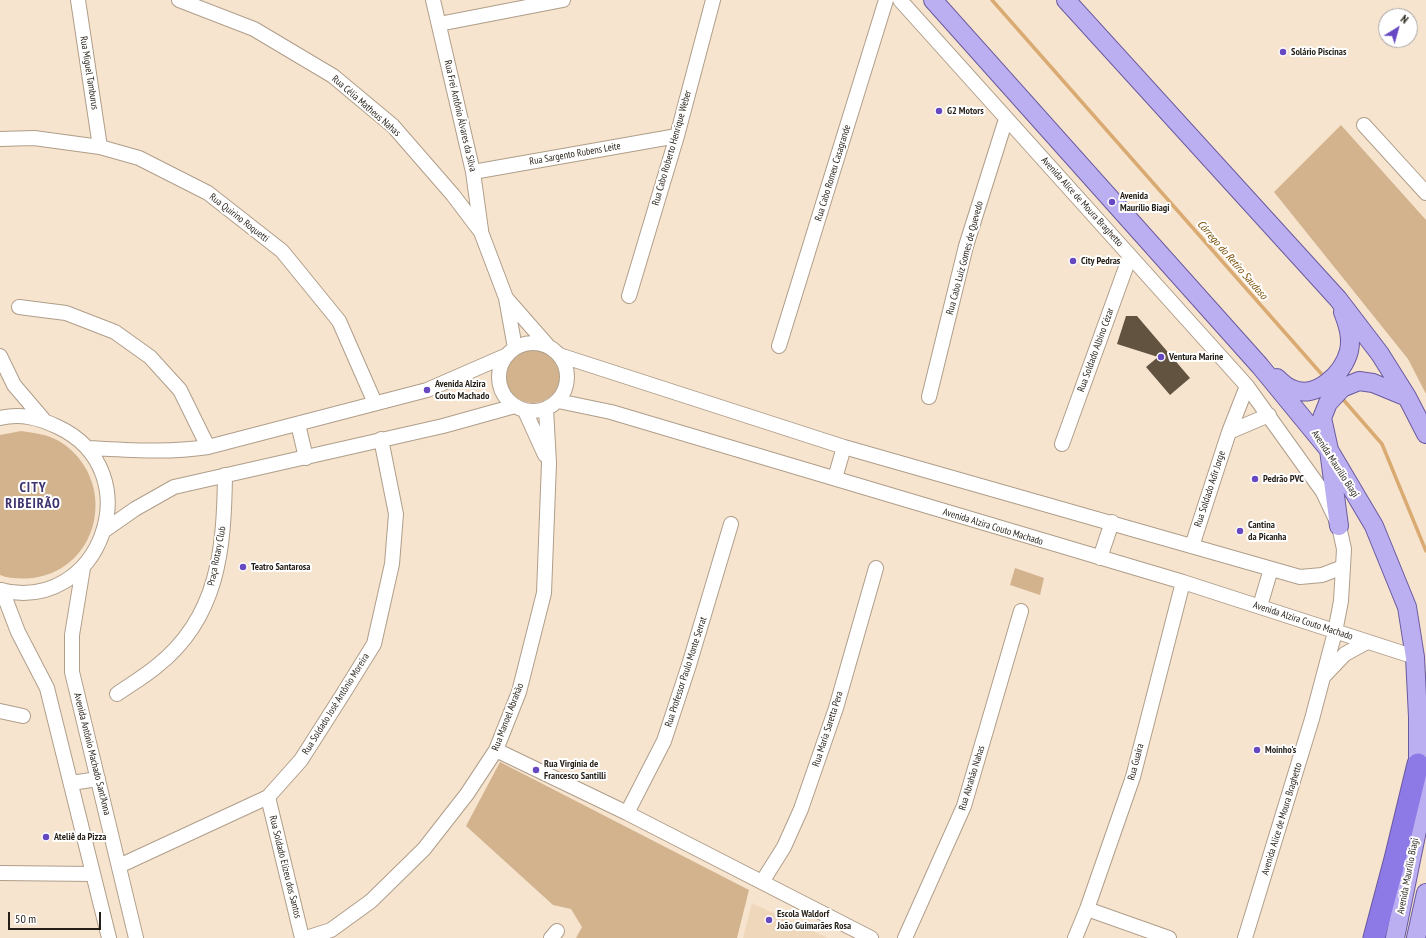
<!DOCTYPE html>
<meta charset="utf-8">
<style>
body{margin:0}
#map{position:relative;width:1426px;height:938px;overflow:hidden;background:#f7e4cf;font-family:"PT Sans Narrow",sans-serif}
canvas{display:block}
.north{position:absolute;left:1378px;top:8px;width:40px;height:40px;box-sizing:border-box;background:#fff;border:1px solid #a8a5a2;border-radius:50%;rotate:37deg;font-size:11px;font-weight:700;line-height:16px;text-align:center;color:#251f17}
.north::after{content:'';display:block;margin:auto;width:14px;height:18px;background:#6649c2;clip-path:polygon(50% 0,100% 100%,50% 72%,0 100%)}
.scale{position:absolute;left:8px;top:912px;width:93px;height:18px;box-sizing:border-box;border:2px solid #251f17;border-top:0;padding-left:5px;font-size:12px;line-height:14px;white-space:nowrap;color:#251f17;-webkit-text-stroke:3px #fff;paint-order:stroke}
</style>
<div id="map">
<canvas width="1426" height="938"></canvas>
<div class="north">N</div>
<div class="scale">50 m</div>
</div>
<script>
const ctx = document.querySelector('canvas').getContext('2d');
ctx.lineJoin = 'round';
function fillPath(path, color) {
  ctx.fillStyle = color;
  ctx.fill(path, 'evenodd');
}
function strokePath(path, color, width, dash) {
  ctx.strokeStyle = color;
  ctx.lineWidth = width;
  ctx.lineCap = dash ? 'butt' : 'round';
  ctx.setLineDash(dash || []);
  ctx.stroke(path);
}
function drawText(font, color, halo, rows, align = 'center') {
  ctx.font = font + ' "PT Sans Narrow",sans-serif';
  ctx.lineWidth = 4;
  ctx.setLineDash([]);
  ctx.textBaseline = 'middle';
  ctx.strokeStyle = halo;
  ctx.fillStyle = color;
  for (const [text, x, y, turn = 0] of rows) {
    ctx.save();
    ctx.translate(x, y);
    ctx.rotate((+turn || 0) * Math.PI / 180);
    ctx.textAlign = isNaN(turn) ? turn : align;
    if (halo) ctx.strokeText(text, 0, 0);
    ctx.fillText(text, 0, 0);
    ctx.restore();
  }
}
const built = new Path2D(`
 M752,903L828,938H743Z`);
const green = new Path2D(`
 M1341,125L1426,220V394L1408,359L1274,192Z
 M506 376a27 27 0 1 1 54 0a27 27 0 1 1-54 0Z
 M21,431C34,433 47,434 59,441C118,477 103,568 33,578C22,579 10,579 0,575V435Z
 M1015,568L1044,578L1040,595L1010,585Z
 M500,762L749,890L737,938H576L582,927L571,909L553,905L466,826Z`);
const stream = new Path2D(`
 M992,0L1325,378
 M1341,397L1382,444L1426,551`);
const building = new Path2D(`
 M1126,316H1137L1190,378L1170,395L1146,367L1158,357L1117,344Z`);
const minor = new Path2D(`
 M78,0L100,147
 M179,0L254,29L333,76L393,126L453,195L481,232L506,298L515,348
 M433,0L473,172L481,230
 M900,0L1247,386L1323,492L1339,526L1344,549L1343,567L1341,601L1335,632L1312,719L1245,938
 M439,24L563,0
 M1364,125L1426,193
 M0,139L34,138L100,147L139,158L208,193L282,251L339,321L375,403
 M473,172L677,136
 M629,296L677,136L713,0
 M506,298L549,347
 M19,307L66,313L115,332L150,357L180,390L208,447
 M499 377a34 34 0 1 1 68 0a34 34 0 1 1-68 0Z
 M779,346L886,0
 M559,355L844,447L1300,577L1322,575L1343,567
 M0,356L14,385L43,419
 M929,397L966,246L1006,119
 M558,401L611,412L1183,582L1415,657
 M525,411L545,455
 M0,418C21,413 39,418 58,427C152,471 101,615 0,590
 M298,424L306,458
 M1229,432L1269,415
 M1062,444L1130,256
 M89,448C129,450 169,453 208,447L427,390L505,356
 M835,478L844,447
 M105,530L135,509L174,487L443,426L515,406
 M1192,546L1229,432L1247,386
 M1100,558L1112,522
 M83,568L72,635V672L136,938
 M2,590L18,632L47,688L109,938
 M1260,606L1271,569
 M1325,675L1345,654L1367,642
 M117,694C130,685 145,676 157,666C219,617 224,548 225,475
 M0,711L23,716
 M496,750L627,813L871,938
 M71,783L98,779
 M268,797L302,938
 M627,813L664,741L689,665L731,524
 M119,866L268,797L301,760L343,694L374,644L392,564L396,514L381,439
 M0,873L93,874
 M762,882L784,847L801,809L836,708L876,568
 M1087,909L1169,938
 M306,938L331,930L371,901L424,849L467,794L496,750L519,692L544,593L549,463L546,409
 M551,938L557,931
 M905,938L964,806L1021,611
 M1075,938L1087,909L1133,777L1183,582`);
const major = new Path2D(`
 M933,0L1260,366L1329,450L1374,526L1407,607L1415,657L1418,717V764L1421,811L1395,938
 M1066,0L1338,299L1380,354L1407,397L1426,434
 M1277,378C1281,382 1286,387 1292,389C1316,400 1343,374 1349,351C1352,337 1348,325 1343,312
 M1339,526L1329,450L1322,418L1328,403L1342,388L1359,381L1373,383L1407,397
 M1416,938L1426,893`);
const highway = new Path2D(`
 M1374,938L1395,859L1418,764`);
const markers = [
 [1283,52,4,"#6649c2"],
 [939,111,4,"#6649c2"],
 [1112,202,4,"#6649c2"],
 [1073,261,4,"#6649c2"],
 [1161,357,4,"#6649c2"],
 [427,390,4,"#6649c2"],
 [1255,479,4,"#6649c2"],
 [1240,531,4,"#6649c2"],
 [243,567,4,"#6649c2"],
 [1257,750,4,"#6649c2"],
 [536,770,4,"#6649c2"],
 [46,837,4,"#6649c2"],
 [769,920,4,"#6649c2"]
];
const poiNames = [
 ["Solário Piscinas",1291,52],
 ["G2 Motors",947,111],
 ["Avenida",1120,196],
 ["Maurílio Biagi",1120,208],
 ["City Pedras",1081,261],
 ["Ventura Marine",1169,357],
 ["Avenida Alzira",435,384],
 ["Couto Machado",435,396],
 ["Pedrão PVC",1263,479],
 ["Cantina",1248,525],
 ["da Picanha",1248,537],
 ["Teatro Santarosa",251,567],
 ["Moinho's",1265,750],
 ["Rua Virgínia de",544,764],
 ["Francesco Santilli",544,776],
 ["Ateliê da Pizza",54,837],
 ["Escola Waldorf",777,914],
 ["João Guimarães Rosa",777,926]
];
const streetNames = [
 ["Rua Miguel Tamburus",89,73,81],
 ["Rua Célia Matheus Nahas",366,106,41],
 ["Rua Frei Antônio Álvares da Silva",460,116,77],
 ["Rua Cabo Roberto Henrique Weber",672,148,-74],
 ["Rua Sargento Rubens Leite",575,154,-10],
 ["Rua Cabo Romeu Casagrande",833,173,-73],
 ["Avenida Alice de Moura Braghetto",1082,202,48],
 ["Rua Quirino Roquetti",239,218,38],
 ["Rua Cabo Luiz Gomes de Quevedo",965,258,-75],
 ["Rua Soldado Albino Cézar",1096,350,-70],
 ["Avenida Maurílio Biagi",1335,464,57],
 ["Rua Soldado Adir Jorge",1210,489,-72],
 ["Avenida Alzira Couto Machado",993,527,17],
 ["Praça Rotary Club",217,556,-79],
 ["Avenida Alzira Couto Machado",1303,621,18],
 ["Rua Professor Paulo Monte Serrat",686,672,-72],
 ["Rua Soldado José Antônio Moreira",336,704,-58],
 ["Rua Manoel Abrahão",508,717,-69],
 ["Rua Maria Saretta Pera",828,729,-72],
 ["Avenida Antônio Machado Sant'Anna",92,754,76],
 ["Rua Guaíra",1136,762,-75],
 ["Rua Abrahão Nahas",972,778,-73],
 ["Avenida Alice de Moura Braghetto",1282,819,-73],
 ["Rua Soldado Elizeu dos Santos",285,867,76],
 ["Avenida Maurílio Biagi",1408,876,-79]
];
const waterNames = [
 ["Córrego do Retiro Saudoso",1232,260,49]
];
const districtNames = [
 ["CITY",33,488],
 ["RIBEIRÃO",33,504]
];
fillPath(built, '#efd7bc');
fillPath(green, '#d2b38e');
strokePath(stream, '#d9aa71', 3.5);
fillPath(building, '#625341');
strokePath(minor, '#af9e8a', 16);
strokePath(major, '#695a9e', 20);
strokePath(highway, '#695a9e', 23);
strokePath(minor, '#fff', 14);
strokePath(major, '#bbaff1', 18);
strokePath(highway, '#8d7ae7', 21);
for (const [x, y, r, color] of markers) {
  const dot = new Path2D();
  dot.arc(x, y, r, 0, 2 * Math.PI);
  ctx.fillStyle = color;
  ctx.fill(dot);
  strokePath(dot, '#fff', 1.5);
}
drawText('bold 10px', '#251f17', '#fff', poiNames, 'left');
drawText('10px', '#251f17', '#fff', streetNames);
drawText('italic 11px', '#784c00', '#fff', waterNames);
ctx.letterSpacing = '1px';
drawText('bold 14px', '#3d326e', '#fff', districtNames);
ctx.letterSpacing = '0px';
</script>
